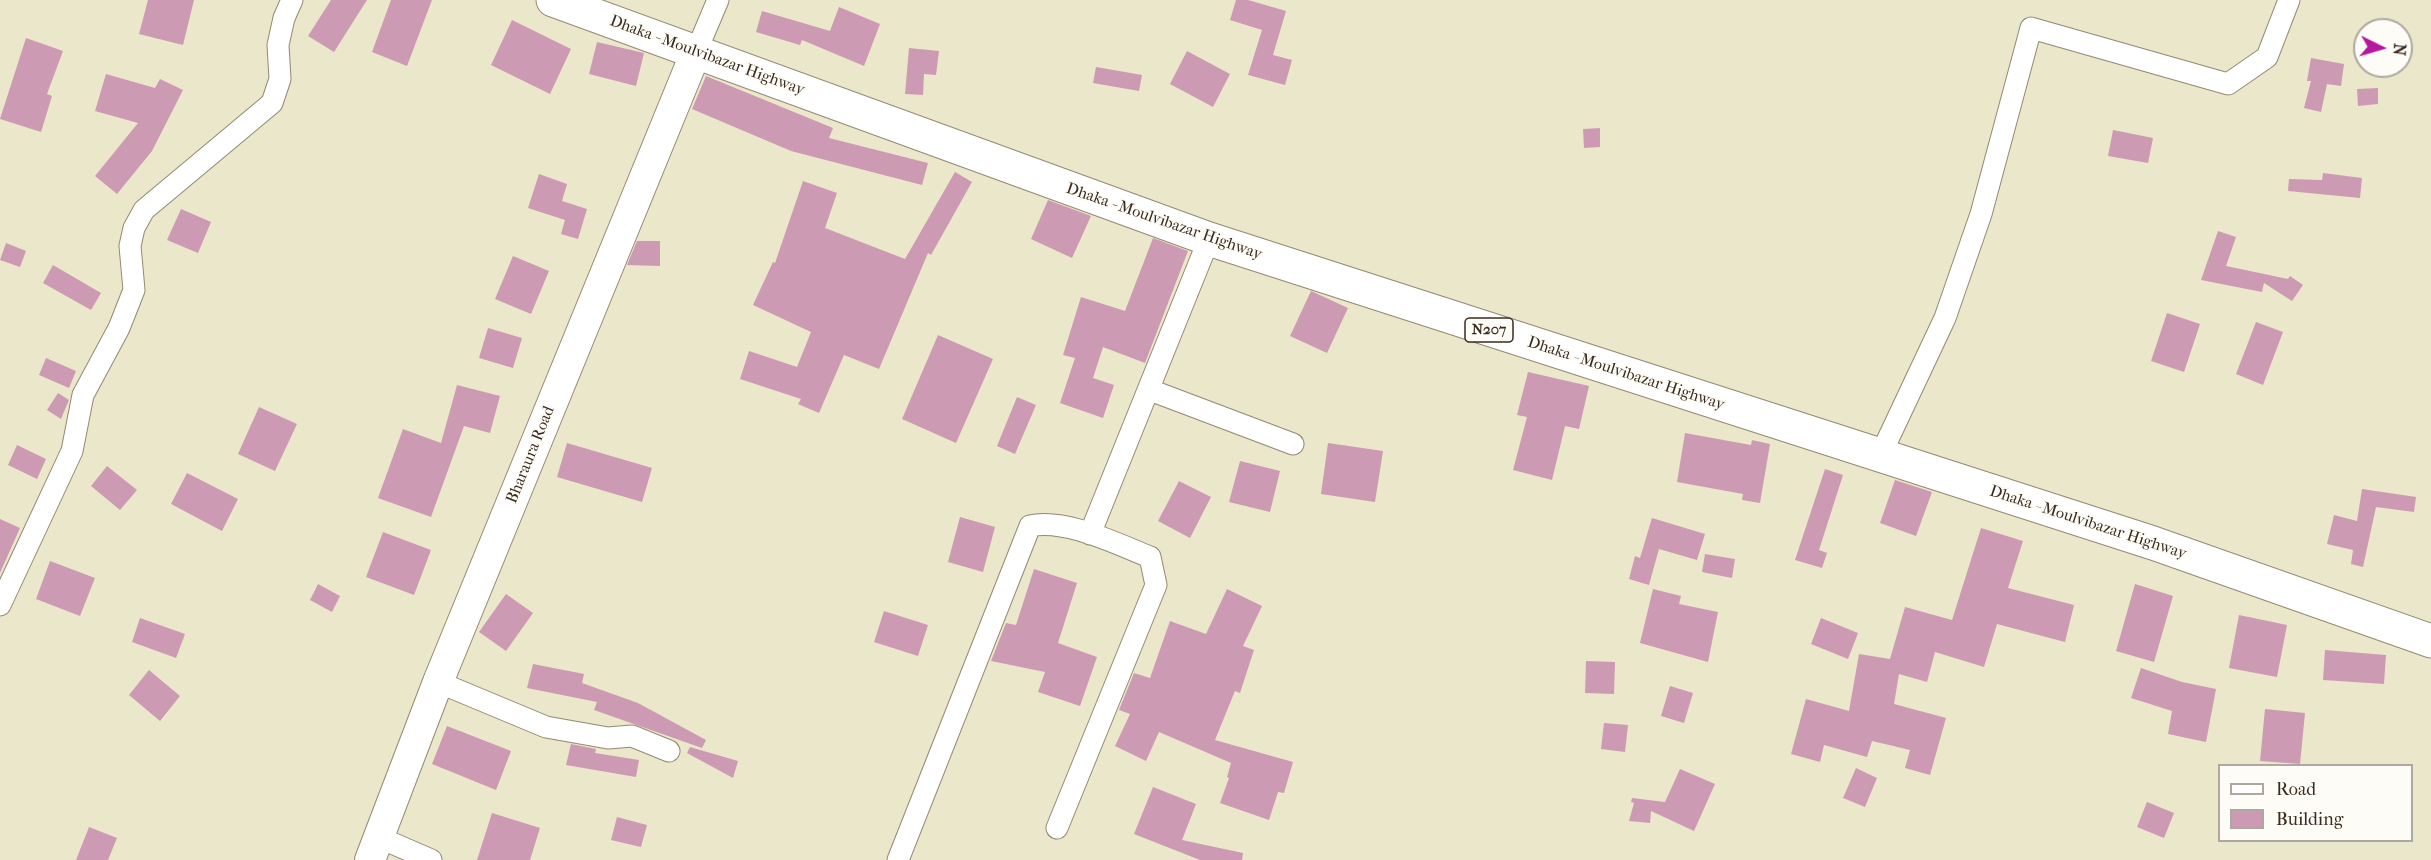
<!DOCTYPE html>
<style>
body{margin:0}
#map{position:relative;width:2431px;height:860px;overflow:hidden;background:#ebe7ca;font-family:"IM FELL French Canon",serif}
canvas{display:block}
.legend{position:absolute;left:2218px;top:764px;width:195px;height:78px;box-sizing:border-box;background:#fdfcf7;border:2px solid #afa8a0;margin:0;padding:8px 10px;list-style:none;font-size:18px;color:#3b2a1e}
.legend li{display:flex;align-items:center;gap:12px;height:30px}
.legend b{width:30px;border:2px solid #afa8a0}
.north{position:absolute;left:2353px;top:18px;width:60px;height:60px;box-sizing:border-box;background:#fdfcf7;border:2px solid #afa8a0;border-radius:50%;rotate:95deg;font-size:16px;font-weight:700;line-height:24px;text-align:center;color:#3b2a1e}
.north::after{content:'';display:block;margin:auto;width:21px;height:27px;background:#b5179e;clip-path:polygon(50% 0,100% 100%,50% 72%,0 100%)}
</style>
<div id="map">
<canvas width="2431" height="860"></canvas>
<ul class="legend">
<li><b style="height:8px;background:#fff"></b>Road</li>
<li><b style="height:16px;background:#cd9ab3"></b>Building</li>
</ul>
<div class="north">N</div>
</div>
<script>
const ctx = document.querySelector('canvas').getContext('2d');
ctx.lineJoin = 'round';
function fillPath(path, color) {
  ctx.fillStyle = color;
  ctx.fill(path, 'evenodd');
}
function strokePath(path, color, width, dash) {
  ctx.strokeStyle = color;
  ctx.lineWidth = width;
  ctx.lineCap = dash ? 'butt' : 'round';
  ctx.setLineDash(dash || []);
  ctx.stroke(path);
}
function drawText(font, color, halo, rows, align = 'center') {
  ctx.font = font + ' "IM FELL French Canon",serif';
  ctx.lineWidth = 4.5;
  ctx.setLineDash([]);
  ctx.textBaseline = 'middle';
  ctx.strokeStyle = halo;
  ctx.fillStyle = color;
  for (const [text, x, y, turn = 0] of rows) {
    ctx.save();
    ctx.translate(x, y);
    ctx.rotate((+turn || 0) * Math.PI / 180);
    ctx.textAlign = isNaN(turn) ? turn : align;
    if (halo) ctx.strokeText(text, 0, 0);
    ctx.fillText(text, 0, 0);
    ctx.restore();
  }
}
const building = new Path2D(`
 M148,0H194L183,45L139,34Z
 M331,0H367L334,52L308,36Z
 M391,0H432L407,66L372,52Z
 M1236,0H1248L1286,11L1273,55L1292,60L1285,85L1248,75L1262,30L1230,20Z
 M839,7L880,24L864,66L802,40L800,45L756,32L762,11L830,31Z
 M512,20L571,49L550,94L491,65Z
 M26,38L63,51L47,94L52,96L41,132L0,119Z
 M597,42L644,53L636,86L589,74Z
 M909,48L939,51L936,75L924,74L923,95L905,94Z
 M1187,51L1230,74L1213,107L1170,84Z
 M2311,58L2344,64L2341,86L2327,84L2321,112L2304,108L2311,81H2307Z
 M1096,67L1142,75L1139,91L1093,83Z
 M106,74L155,88L160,79L183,90L152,151L117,194L95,176L138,123L95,111Z
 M706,76L833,128L829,138L928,163L922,185L791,151L692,109Z
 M2378,88V104L2358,106L2357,89Z
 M1600,128V147L1584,148L1583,129Z
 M2113,130L2153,138L2148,163L2108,156Z
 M955,172L972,182L931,255L928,253L879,369L844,355L819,413L798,404L801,399L740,379L749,351L797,367L811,332L753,305L773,262L775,263L803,181L837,193L825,228L905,259Z
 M2323,173L2362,178L2360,198L2288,191L2289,179L2322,180Z
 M539,174L567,184L562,201L587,209L578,239L561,234L565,220L528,208Z
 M1048,200L1091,216L1072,258L1031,239Z
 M181,209L211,222L198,253L167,240Z
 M2218,231L2236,237L2226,266L2288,279L2290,276L2303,285L2292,301L2264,283L2262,292L2201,280Z
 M1153,238L1188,251L1145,363L1103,347L1093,378L1114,385L1103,418L1060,403L1075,358L1063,355L1081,297L1125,311Z
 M637,241H660V266L627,265Z
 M6,243L26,251L20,267L0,260Z
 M513,256L549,271L531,314L495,299Z
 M53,265L101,293L91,310L43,283Z
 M1311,291L1348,308L1327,353L1290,336Z
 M2167,313L2200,324L2184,372L2151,361Z
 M2256,322L2283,332L2263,385L2236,374Z
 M488,328L522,338L513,368L479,358Z
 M938,335L993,359L956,443L902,419Z
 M46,358L76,371L69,388L39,375Z
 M1528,372L1589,386L1579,429L1565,426L1552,480L1513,470L1527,417L1517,415Z
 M457,385L500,396L490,433L464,426L431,517L378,498L403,429L441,443Z
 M58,393L69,400L61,419L47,410Z
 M1017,397L1036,405L1015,454L997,446Z
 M259,407L297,424L275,471L238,454Z
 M1685,433L1751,445L1752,440L1770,444L1760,503L1742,500L1743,494L1677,482Z
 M567,443L652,468L642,502L557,477Z
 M1328,443L1383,451L1375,502L1321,494Z
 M17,445L46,459L37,479L8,465Z
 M1240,461L1280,471L1270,512L1229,502Z
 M107,466L137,490L120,510L91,486Z
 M1825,469L1843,475L1819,550L1827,553L1822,568L1795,560Z
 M187,473L238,499L222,531L171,504Z
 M1895,480L1932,492L1916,536L1880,523Z
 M1179,481L1211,497L1190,538L1158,521Z
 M2362,489L2416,497L2414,512L2376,507L2363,567L2351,564L2353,550L2327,544L2334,515L2357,521Z
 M960,517L995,527L983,572L948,562Z
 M1652,518L1705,534L1697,560L1659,549L1649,585L1629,579L1635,556L1640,558Z
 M0,519L20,528L0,573Z
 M1981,528L2023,541L2008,588L2074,605L2065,642L1997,624L1984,667L1935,652L1927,682L1899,674L1894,704L1946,718L1930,775L1905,768L1910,750L1872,741L1867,757L1824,745L1820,762L1791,754L1806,699L1849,711L1859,654L1890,659L1905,607L1952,620Z
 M383,532L431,550L414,595L366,577Z
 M1705,554L1735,559L1732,578L1702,572Z
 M50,561L95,578L80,616L36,599Z
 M1034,569L1077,583L1058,643L1097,657L1080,706L1038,692L1045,672L991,661L1006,623L1016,625Z
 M318,584L340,596L332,612L310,600Z
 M2135,584L2173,596L2154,662L2116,651Z
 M1227,589L1262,606L1243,646L1254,650L1240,693L1235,691L1215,740L1293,762L1284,793L1278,792L1269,820L1220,803L1229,778L1227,777L1231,763L1159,732L1146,761L1115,746L1130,714L1119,710L1134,673L1150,678L1170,621L1206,634Z
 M1653,589L1681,596L1679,604L1718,612L1708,662L1640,643Z
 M506,594L533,613L506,651L479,632Z
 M884,611L928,625L918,656L874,642Z
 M2239,615L2287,625L2277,677L2229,668Z
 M140,618L185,634L176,658L132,642Z
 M1821,618L1858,633L1848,659L1811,644Z
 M2325,650L2386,655L2384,684L2323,680Z
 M1586,661L1615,662L1614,694L1585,693Z
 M533,664L584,674L582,683L638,703L706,740L702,748L594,710L597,702L527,688Z
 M2141,668L2182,682L2216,689L2206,742L2168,734L2172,711L2131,698Z
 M149,670L180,696L160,721L129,695Z
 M1670,686L1693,693L1684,723L1661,716Z
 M2265,709L2305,713L2300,764L2260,761Z
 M1604,723L1628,725L1625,752L1601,749Z
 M447,726L511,751L496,790L432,764Z
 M571,744L596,749L595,753L639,760L636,777L566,765Z
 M690,747L738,761L733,778L687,753Z
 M1856,768L1877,778L1865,807L1843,798Z
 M1680,769L1715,784L1694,831L1651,811L1650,823L1629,821L1634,803L1631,802L1632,798L1665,802Z
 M1153,787L1196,804L1182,840L1243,853L1242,860H1200L1134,834Z
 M2147,802L2174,813L2164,838L2137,827Z
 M492,813L540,828L530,860H477Z
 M617,817L647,825L641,847L611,840Z
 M89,827L117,838L108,860H76Z`);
const minor = new Path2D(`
 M696,52L718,0
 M1150,390L1293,444
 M1880,456L1945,318L1981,214L2031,28L2228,84L2267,57L2289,0
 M1090,534L1209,239
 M0,605L72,451L83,395L119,328L134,290L130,246L134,228L144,210L272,103L280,79L278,45L284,18L292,0
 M438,682L546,727L608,738L632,736L669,751
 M378,837L431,860
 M898,860L1030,526C1065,518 1117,544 1150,557L1156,585L1057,828`);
const secondary = new Path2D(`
 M370,860L438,682L696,52`);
const trunk = new Path2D(`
 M553,0L1209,239L2153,543L2431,641`);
const shields = [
 [1489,330,48]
];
const shieldNames = [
 ["N207",1489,330]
];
const streetNames = [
 ["Dhaka - Moulvibazar Highway",707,56,20],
 ["Dhaka - Moulvibazar Highway",1164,222,19],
 ["Dhaka - Moulvibazar Highway",1626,374,18],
 ["Bharaura Road",531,455,-68],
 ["Dhaka - Moulvibazar Highway",2088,523,18]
];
fillPath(building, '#cd9ab3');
strokePath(minor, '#938874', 23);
strokePath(secondary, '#938874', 32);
strokePath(trunk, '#938874', 35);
strokePath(minor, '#fff', 21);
strokePath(secondary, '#fff', 30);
strokePath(trunk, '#fff', 33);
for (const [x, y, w] of shields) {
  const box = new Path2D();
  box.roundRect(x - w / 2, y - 12, w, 24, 4.5);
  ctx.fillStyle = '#fdfcf7';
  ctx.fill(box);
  strokePath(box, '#3b2a1e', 1.5);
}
drawText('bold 15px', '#3b2a1e', null, shieldNames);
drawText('16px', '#3b2a1e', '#fdfcf7', streetNames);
</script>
